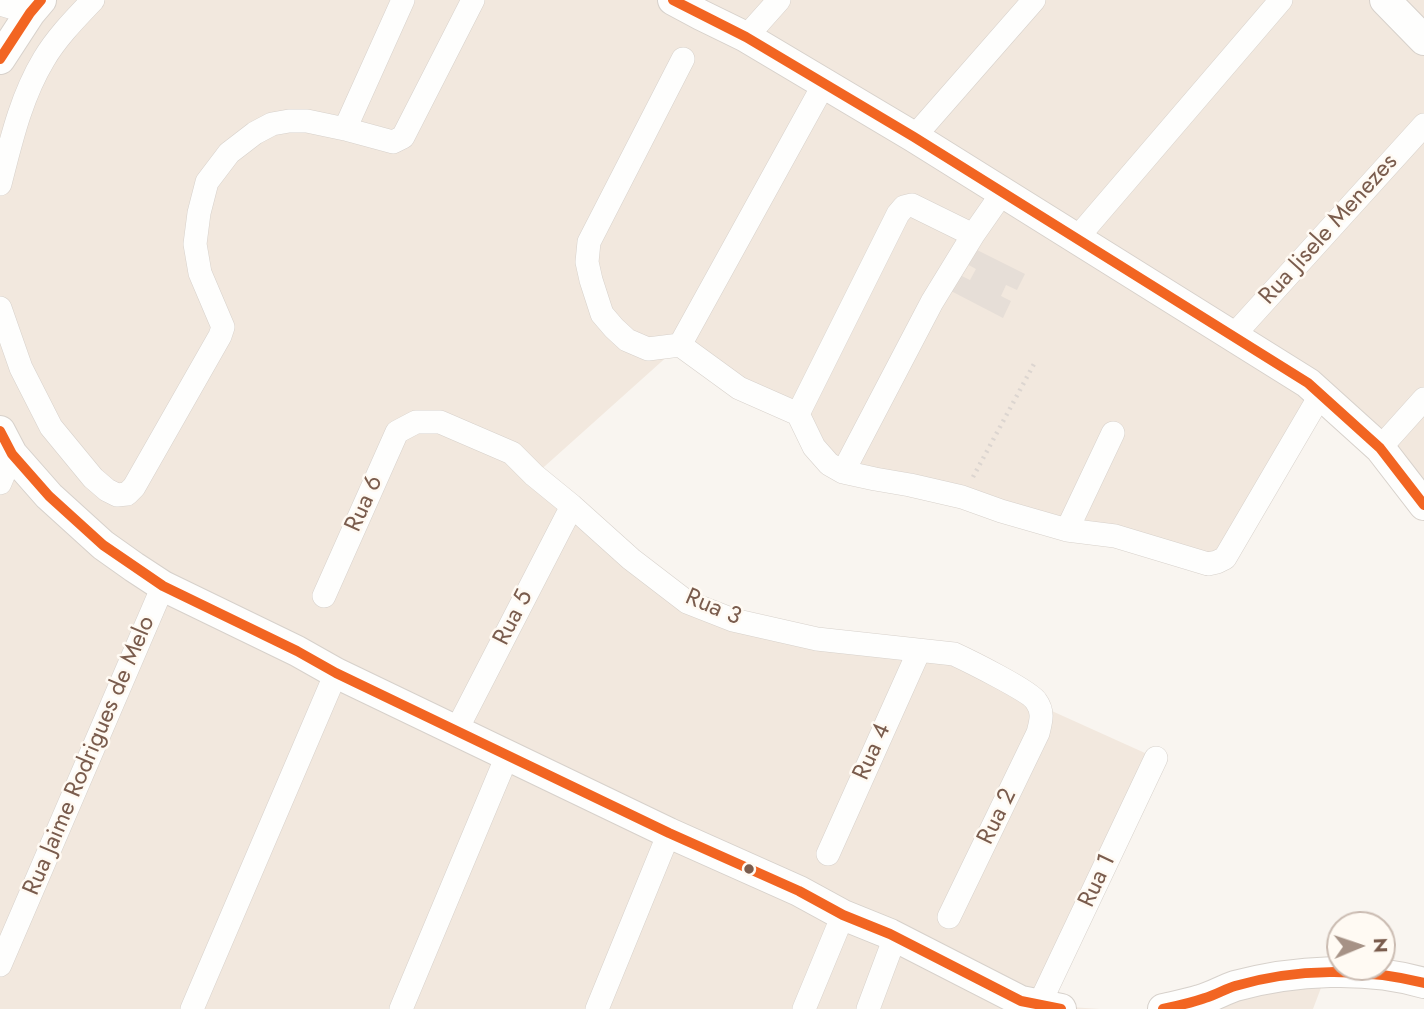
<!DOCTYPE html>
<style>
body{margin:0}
#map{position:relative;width:1424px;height:1009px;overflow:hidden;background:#f9f5f0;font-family:Jost,sans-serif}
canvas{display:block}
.north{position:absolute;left:1326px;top:911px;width:70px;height:70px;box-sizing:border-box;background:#fffaf3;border:2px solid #cabbb1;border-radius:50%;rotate:88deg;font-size:19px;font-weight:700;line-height:28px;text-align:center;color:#7a5c4d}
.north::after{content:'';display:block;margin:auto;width:24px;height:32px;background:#a69286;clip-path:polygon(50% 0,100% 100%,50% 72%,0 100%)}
</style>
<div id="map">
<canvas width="1424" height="1009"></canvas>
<div class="north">N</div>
</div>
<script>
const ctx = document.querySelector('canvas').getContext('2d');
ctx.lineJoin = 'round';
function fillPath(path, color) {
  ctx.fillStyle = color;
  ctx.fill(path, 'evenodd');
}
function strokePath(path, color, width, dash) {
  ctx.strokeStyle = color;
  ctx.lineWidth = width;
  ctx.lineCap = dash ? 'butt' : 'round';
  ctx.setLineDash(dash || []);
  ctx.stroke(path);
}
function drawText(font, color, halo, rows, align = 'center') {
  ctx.font = font + ' Jost,sans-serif';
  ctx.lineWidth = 5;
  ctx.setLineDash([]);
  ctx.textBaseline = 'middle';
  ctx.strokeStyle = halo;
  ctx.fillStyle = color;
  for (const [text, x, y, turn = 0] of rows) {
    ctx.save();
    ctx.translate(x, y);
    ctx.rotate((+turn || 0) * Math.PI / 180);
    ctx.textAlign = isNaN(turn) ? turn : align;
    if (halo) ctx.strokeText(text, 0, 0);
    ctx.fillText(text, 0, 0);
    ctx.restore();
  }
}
const residential = new Path2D(`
 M0,0H1424V515L1321,394L1208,564L843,472L798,414L680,345L535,475L687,602L919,651L1156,758L1040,1005L1100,1009H0Z
 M1327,972L1313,1009H1163Z`);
const building = new Path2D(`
 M973,248L1025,274L1017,290L1006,285L1001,296L1011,301L1003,318L951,291L960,275L970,280L976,269L965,263Z`);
const path = new Path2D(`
 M973,477L1034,364`);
const minor = new Path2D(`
 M0,4L30,13
 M746,37L779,0
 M683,59L589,242L587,262L591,280L602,314L614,328L627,340L648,349L680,345L739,388L798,414L814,447L829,464L843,472L875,479L910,485L962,497L1001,511L1067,530L1115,536L1208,564L1217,562L1225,558L1321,394
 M345,129L403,0
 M914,137L1034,0
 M0,184C11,141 21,97 44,59C57,37 76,18 93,0
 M1077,238L1281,0
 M0,308L21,368L51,427L93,478L107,490L117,495L127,494L134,487L220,336L223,327L200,273L195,244L199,213L207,182L229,153L255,133L272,124L289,121H307L345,129L393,142L403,137L473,0
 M1233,336L1424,125
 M680,345L824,84
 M798,414L898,214L904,207L912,205L973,235
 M1380,448L1424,399
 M843,472L932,302L973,235L1003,192
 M0,483L12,454
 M1067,530L1113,433
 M324,596L397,432L416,422H440L512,453L534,475L572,506L631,559L687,602L733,620L817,639L954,654C967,660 1030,691 1036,701C1044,712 1041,721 1038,733L949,917
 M456,731L572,506
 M828,854L919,651
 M0,965L163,586
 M1039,1005L1156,758
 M192,1009L336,673
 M401,1009L507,756
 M597,1009L669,833
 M804,1009L843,915
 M868,1009L895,937`);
const tertiary = new Path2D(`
 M673,0L701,15L746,37L914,137L1308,383L1380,448L1424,505
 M1385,0L1424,40
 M0,59L30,13L41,0
 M0,431L12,454L49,496L103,545L134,567L163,586L297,651L336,673L669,833L799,891L843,915L890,934L1021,1001L1061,1009
 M1163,1009C1175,1006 1188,1004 1200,1000C1212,997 1223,990 1235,986C1294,970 1366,966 1424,983`);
const bus1 = new Path2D(`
 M673,0L746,37L914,137L1308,383L1380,448L1424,505
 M0,59L30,13L41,0
 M0,431L12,454L49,496L103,545L163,586L297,651L336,673L669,833L799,891L843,915L890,934L1021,1001L1061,1009
 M1163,1009C1177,1006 1191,1003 1205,998C1216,995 1225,989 1235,986C1296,968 1363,968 1424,983`);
const markers = [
 [749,869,6,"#7a5c4d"]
];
const streetNames = [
 ["Rua Jisele Menezes",1329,230,-48],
 ["Rua 6",365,504,-66],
 ["Rua 3",713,608,23],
 ["Rua 5",514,618,-63],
 ["Rua 4",873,752,-66],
 ["Rua Jaime Rodrigues de Melo",90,756,-67],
 ["Rua 2",998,817,-64],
 ["Rua 1",1098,881,-65]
];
fillPath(residential, '#f2e8de');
fillPath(building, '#e6ded7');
strokePath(minor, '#d7d1cb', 24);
strokePath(tertiary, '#d7d1cb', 32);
strokePath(path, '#dcd5d0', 4.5, [2, 5]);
strokePath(minor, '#fefefd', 23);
strokePath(tertiary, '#fefefd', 30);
strokePath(bus1, '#f26522', 10);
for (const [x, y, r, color] of markers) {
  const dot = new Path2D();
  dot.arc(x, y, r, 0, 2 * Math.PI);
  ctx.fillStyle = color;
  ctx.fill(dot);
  strokePath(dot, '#fffaf3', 2.5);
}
drawText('24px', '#7a5c4d', '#fffaf3', streetNames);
</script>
